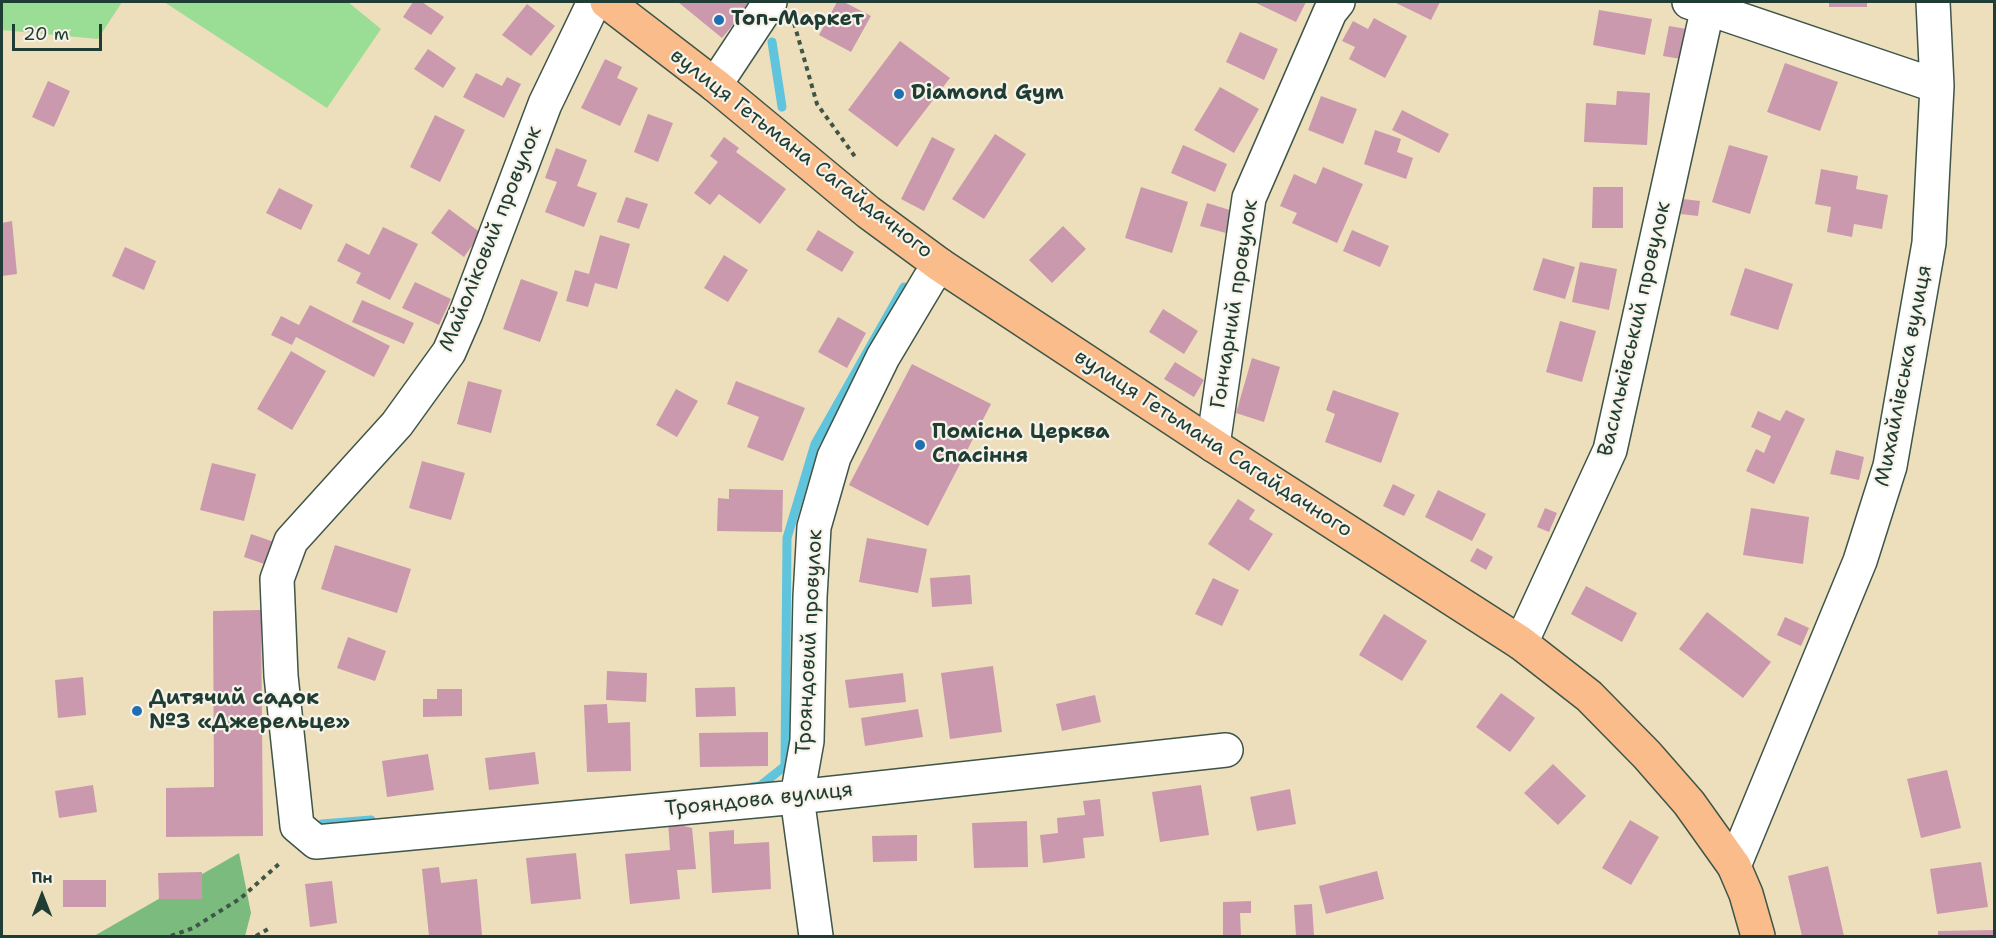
<!DOCTYPE html>
<meta charset="utf-8">
<style>
body{margin:0}
#map{position:relative;width:1996px;height:938px;overflow:hidden;background:#eddfbc;font-family:"Shantell Sans",sans-serif}
canvas{display:block}
.frame{position:absolute;inset:0;border:3px solid #1f3d34;pointer-events:none}
.north{position:absolute;left:12px;top:866px;width:60px;height:60px;-webkit-text-stroke:4px #f7f3e8;paint-order:stroke;rotate:0deg;font-size:16px;font-weight:700;line-height:24px;text-align:center;color:#1f3d34}
.north::after{content:'';display:block;margin:auto;width:21px;height:27px;background:#1f3d34;clip-path:polygon(50% 0,100% 100%,50% 72%,0 100%)}
.scale{position:absolute;left:12px;top:24px;width:90px;height:27px;box-sizing:border-box;border:3px solid #1f3d34;border-top:0;padding-left:8px;font-size:18px;line-height:21px;white-space:nowrap;color:#1f3d34;-webkit-text-stroke:4px #f7f3e8;paint-order:stroke}
</style>
<div id="map">
<canvas width="1996" height="938"></canvas>
<div class="frame"></div>
<div class="north">Пн</div>
<div class="scale">20 m</div>
</div>
<script>
const ctx = document.querySelector('canvas').getContext('2d');
ctx.lineJoin = 'round';
function fillPath(path, color) {
  ctx.fillStyle = color;
  ctx.fill(path, 'evenodd');
}
function strokePath(path, color, width, dash) {
  ctx.strokeStyle = color;
  ctx.lineWidth = width;
  ctx.lineCap = dash ? 'butt' : 'round';
  ctx.setLineDash(dash || []);
  ctx.stroke(path);
}
function drawText(font, color, halo, rows, align = 'center') {
  ctx.font = font + ' "Shantell Sans",sans-serif';
  ctx.lineWidth = 4.5;
  ctx.setLineDash([]);
  ctx.textBaseline = 'middle';
  ctx.strokeStyle = halo;
  ctx.fillStyle = color;
  for (const [text, x, y, turn = 0] of rows) {
    ctx.save();
    ctx.translate(x, y);
    ctx.rotate((+turn || 0) * Math.PI / 180);
    ctx.textAlign = isNaN(turn) ? turn : align;
    if (halo) ctx.strokeText(text, 0, 0);
    ctx.fillText(text, 0, 0);
    ctx.restore();
  }
}
const green = new Path2D(`
 M2,2H122L98,39L2,30Z
 M164,2H348L381,29L327,108Z`);
const forest = new Path2D(`
 M239,853L251,913L245,936H94Z`);
const stream = new Path2D(`
 M772,42L782,107
 M752,787L760,786L785,766L787,538L815,444L904,287
 M322,824L371,820`);
const building = new Path2D(`
 M413,2H422L444,17L431,35L403,17Z
 M678,2H752L722,38Z
 M837,2H844L871,16L851,52L819,35Z
 M1254,2H1306L1296,22Z
 M1394,2H1440L1431,20Z
 M1829,2H1867V7H1829Z
 M527,4L555,26L531,56L502,35Z
 M1599,10L1652,19L1645,55L1593,45Z
 M1374,18L1407,36L1385,78L1349,59L1355,47L1342,41L1353,21L1368,29Z
 M1669,26L1687,29L1681,59L1663,56Z
 M1240,32L1278,49L1264,80L1226,62Z
 M900,41L950,78L897,147L848,110Z
 M428,49L456,68L443,88L414,69Z
 M605,59L622,67L617,78L638,88L620,126L581,108Z
 M1785,63L1838,82L1820,131L1767,112Z
 M476,73L502,86L507,77L521,84L504,118L463,97Z
 M48,81L70,91L54,127L32,117Z
 M1220,87L1259,109L1234,153L1194,130Z
 M1617,91L1650,93L1647,145L1584,142L1586,103L1616,105Z
 M1321,96L1357,109L1343,144L1308,130Z
 M1402,110L1449,134L1439,153L1392,130Z
 M648,114L673,123L658,162L634,152Z
 M435,115L465,130L440,182L410,167Z
 M1375,130L1401,139L1397,152L1413,158L1406,179L1364,164Z
 M995,134L1026,154L984,219L952,199Z
 M724,137L739,148L736,152L786,189L760,224L719,194L710,205L694,193L718,162L710,156Z
 M932,137L955,149L924,211L901,199Z
 M1183,145L1227,164L1215,192L1171,173Z
 M1729,145L1768,156L1750,214L1712,202Z
 M556,148L587,160L577,186L597,193L584,227L545,212L557,182L545,178Z
 M1323,167L1363,184L1337,243L1292,223L1297,213L1280,206L1294,174L1316,184Z
 M1821,169L1858,176L1856,189L1888,195L1882,229L1854,224L1852,237L1827,232L1831,207L1815,204Z
 M1141,187L1188,202L1172,253L1125,238Z
 M1593,187H1623V228H1592Z
 M279,188L313,205L301,230L266,213Z
 M626,197L648,204L639,229L617,222Z
 M1683,199L1700,201L1698,216L1681,214Z
 M1207,203L1233,211L1226,233L1200,226Z
 M449,209L481,233L464,257L431,233Z
 M12,221L17,274L2,276V223Z
 M1063,226L1086,249L1052,283L1029,260Z
 M383,227L418,244L390,300L356,283L361,273L337,261L346,243L369,255Z
 M818,230L854,252L842,272L806,250Z
 M1352,230L1389,246L1380,267L1343,251Z
 M600,235L630,244L617,289L595,283L588,307L566,301L575,270L589,274Z
 M125,247L156,261L144,290L112,276Z
 M724,255L748,270L728,302L704,288Z
 M1543,258L1575,267L1565,299L1533,290Z
 M1580,262L1617,269L1609,310L1572,302Z
 M1745,268L1793,284L1778,330L1730,315Z
 M521,279L558,292L540,342L503,329Z
 M415,282L451,299L439,325L402,308Z
 M362,300L414,323L404,344L352,322Z
 M310,305L390,346L374,377L296,337L292,345L271,335L281,316L299,325Z
 M1163,309L1198,331L1184,354L1149,332Z
 M838,317L866,333L847,368L818,352Z
 M1560,321L1596,331L1582,382L1546,372Z
 M291,351L326,371L292,430L257,409Z
 M1252,358L1280,367L1264,422L1236,413Z
 M1175,362L1204,380L1194,397L1164,379Z
 M912,364L991,404L928,526L849,485Z
 M468,381L502,390L491,433L457,424Z
 M736,381L805,408L783,461L747,447L759,417L727,404Z
 M676,389L698,401L677,437L656,425Z
 M1333,390L1399,413L1381,463L1325,442L1335,414L1326,410Z
 M1786,410L1805,419L1774,484L1746,471L1756,449L1764,453L1771,436L1751,427L1758,411L1780,421Z
 M1836,450L1864,457L1859,480L1830,474Z
 M422,461L465,473L451,520L409,508Z
 M212,463L256,474L244,521L200,510Z
 M1393,484L1415,495L1404,516L1383,506Z
 M729,489L783,490L782,532L717,531L718,498L729,499Z
 M1438,490L1486,514L1472,541L1425,517Z
 M1238,499L1255,510L1249,519L1273,534L1249,571L1208,544Z
 M1545,508L1557,513L1549,532L1537,527Z
 M1751,508L1809,517L1803,564L1743,555Z
 M251,534L280,544L273,567L244,557Z
 M867,538L927,549L918,593L859,582Z
 M335,545L411,569L397,613L321,589Z
 M1477,548L1493,557L1486,570L1470,561Z
 M970,575L972,604L932,607L930,578Z
 M1213,578L1239,590L1222,626L1195,614Z
 M1586,586L1637,613L1622,642L1571,614Z
 M261,610L263,836L166,837V788L214,787L213,611Z
 M1707,612L1771,662L1743,698L1679,649Z
 M1384,614L1427,641L1402,681L1359,655Z
 M1785,617L1809,628L1801,646L1777,635Z
 M348,637L386,651L375,681L337,668Z
 M993,666L1002,732L950,739L941,673Z
 M607,671L647,673L646,702L606,700Z
 M903,673L906,702L849,708L845,680Z
 M83,677L86,715L58,718L55,680Z
 M735,687L736,716L696,717L695,688Z
 M437,689H462V716L423,717V699H437Z
 M1501,693L1535,718L1510,752L1476,727Z
 M1095,695L1101,722L1062,731L1056,704Z
 M607,704L608,723L630,722L631,771L587,772L584,705Z
 M918,709L923,737L865,746L861,718Z
 M768,732V766L700,767L699,733Z
 M535,752L539,784L489,790L485,758Z
 M428,754L434,790L387,797L382,761Z
 M1553,764L1586,796L1558,825L1524,793Z
 M1947,770L1961,828L1921,838L1907,779Z
 M93,785L97,812L59,818L55,791Z
 M1201,785L1209,835L1160,842L1152,792Z
 M1290,789L1296,824L1257,831L1250,797Z
 M1100,799L1104,836L1083,838L1085,858L1043,863L1040,835L1058,833L1057,818L1085,815L1083,801Z
 M1630,820L1659,837L1631,885L1602,868Z
 M1027,821L1028,867L974,868L972,823Z
 M668,822L692,828L696,869L677,870L680,899L630,904L625,854L670,850Z
 M734,830V844L769,842L771,889L712,893L709,832Z
 M917,835V861L873,862L872,836Z
 M576,853L581,899L531,904L526,858Z
 M1981,862L1988,907L1937,914L1930,869Z
 M1828,866L1844,936H1802L1788,876Z
 M439,867L441,883L477,879L482,935L429,936L422,869Z
 M1377,871L1384,899L1326,914L1319,886Z
 M202,872V899H159L158,873Z
 M63,880H106V907H63Z
 M332,881L337,923L310,927L305,884Z
 M1251,901V913H1240L1241,936H1223V902Z
 M1312,904L1314,936H1296L1294,905Z
 M1994,930V936H1938V931Z`);
const path = new Path2D(`
 M794,23L817,104L856,158
 M171,936L193,928L241,898L279,864
 M256,936L270,928`);
const minor = new Path2D(`
 M594,2L545,104L466,313L449,352L397,424L291,541L277,579L281,676L297,826L316,842L797,797L1226,750
 M1689,2L1937,86
 M715,85L770,2
 M1213,445L1249,198L1330,12L1338,2
 M1521,643L1610,450L1709,2
 M1734,866L1860,561L1890,466L1929,243L1937,86L1933,2
 M816,936L797,797L807,741L810,597L814,527L834,457L883,357L929,280L940,265`);
const major = new Path2D(`
 M607,2L715,85L868,212L940,265L1213,445L1521,643L1589,696L1647,755L1689,803L1734,866L1746,894L1758,936`);
const markers = [
 [719,20,6,"#1f6fb2"],
 [899,94,6,"#1f6fb2"],
 [920,445,6,"#1f6fb2"],
 [137,711,6,"#1f6fb2"]
];
const poiNames = [
 ["Топ-Маркет",731,20],
 ["Diamond Gym",911,94],
 ["Помісна Церква",932,433],
 ["Спасіння",932,457],
 ["Дитячий садок",149,699],
 ["№3 «Джерельце»",149,723]
];
const streetNames = [
 ["вулиця Гетьмана Сагайдачного",801,154,38],
 ["Майоліковий провулок",491,239,-68],
 ["Гончарний провулок",1235,304,-81],
 ["Васильківський провулок",1635,329,-77],
 ["Михайлівська вулиця",1904,376,-79],
 ["вулиця Гетьмана Сагайдачного",1213,444,33],
 ["Трояндовий провулок",810,642,-87],
 ["Трояндова вулиця",759,800,-6]
];
fillPath(green, '#9add95');
fillPath(forest, '#7bbc7e');
strokePath(stream, '#60c4dd', 9);
fillPath(building, '#ca99ad');
strokePath(minor, '#3e5548', 36);
strokePath(major, '#3e5548', 36);
strokePath(path, '#3e5548', 4, [4.5, 4.5]);
strokePath(minor, '#fff', 33);
strokePath(major, '#f9bc8a', 33);
for (const [x, y, r, color] of markers) {
  const dot = new Path2D();
  dot.arc(x, y, r, 0, 2 * Math.PI);
  ctx.fillStyle = color;
  ctx.fill(dot);
  strokePath(dot, '#f7f3e8', 2);
}
drawText('bold 21px', '#1f3d34', '#f7f3e8', poiNames, 'left');
drawText('21px', '#1f3d34', '#f7f3e8', streetNames);
</script>
